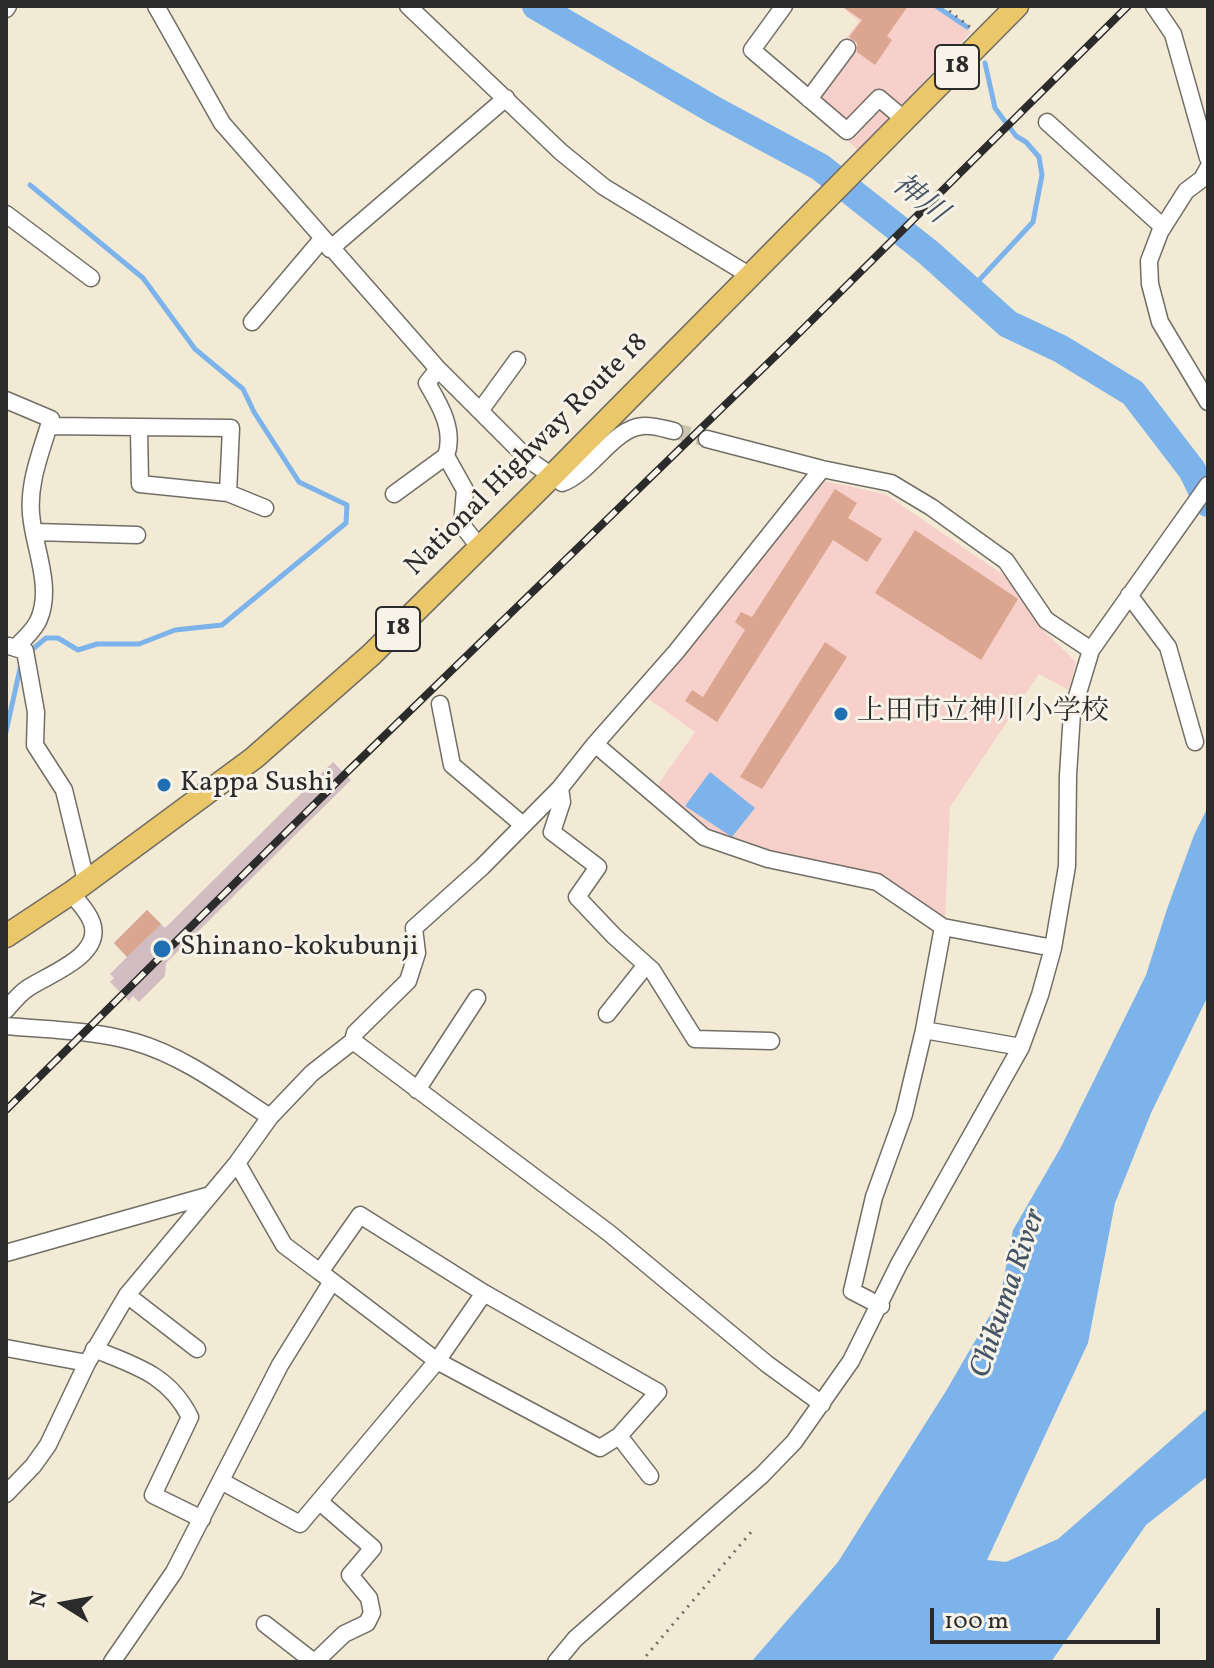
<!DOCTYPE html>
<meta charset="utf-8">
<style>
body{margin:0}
#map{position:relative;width:1214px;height:1668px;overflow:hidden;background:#f2ead4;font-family:Vollkorn,serif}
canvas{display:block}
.frame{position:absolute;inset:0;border:8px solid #2b2b2b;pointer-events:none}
.north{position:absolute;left:24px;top:1564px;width:80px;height:80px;-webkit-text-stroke:6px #f7f3e8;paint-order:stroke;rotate:281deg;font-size:22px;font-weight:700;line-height:32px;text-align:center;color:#2b2b2b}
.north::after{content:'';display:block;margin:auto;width:28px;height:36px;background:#2b2b2b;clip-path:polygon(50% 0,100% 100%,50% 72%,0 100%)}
.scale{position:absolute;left:930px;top:1608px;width:230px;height:36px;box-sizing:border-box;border:4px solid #2b2b2b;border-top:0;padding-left:10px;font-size:24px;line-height:28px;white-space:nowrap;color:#2b2b2b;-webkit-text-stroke:6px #f7f3e8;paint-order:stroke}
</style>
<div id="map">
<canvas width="1214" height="1668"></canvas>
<div class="frame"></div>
<div class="north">N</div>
<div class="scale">100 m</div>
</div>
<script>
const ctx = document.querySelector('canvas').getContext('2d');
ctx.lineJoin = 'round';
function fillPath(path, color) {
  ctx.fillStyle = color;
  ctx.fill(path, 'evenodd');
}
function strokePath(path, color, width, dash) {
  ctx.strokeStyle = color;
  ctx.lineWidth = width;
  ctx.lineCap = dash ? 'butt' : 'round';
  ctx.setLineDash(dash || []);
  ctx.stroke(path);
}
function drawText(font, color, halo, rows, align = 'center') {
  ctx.font = font + ' Vollkorn,"Noto Serif JP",serif';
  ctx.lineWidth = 6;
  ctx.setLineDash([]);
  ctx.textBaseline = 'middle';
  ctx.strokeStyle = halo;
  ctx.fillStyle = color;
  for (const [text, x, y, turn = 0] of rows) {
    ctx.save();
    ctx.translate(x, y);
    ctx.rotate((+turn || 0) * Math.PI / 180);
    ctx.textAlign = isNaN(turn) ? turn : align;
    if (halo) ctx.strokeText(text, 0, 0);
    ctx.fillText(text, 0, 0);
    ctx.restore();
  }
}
const built = new Path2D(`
 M850,6H934L971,32L859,151L801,99L859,21L846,11Z
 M824,481L885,494L1011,580L1022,593L1040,627L1076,662L1069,690L1039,674L950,807L945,920L878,877L766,854L707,834L655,789L695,732L643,695Z`);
const industrial = new Path2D(`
 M333,762L351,780L166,963L165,976L139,1002L133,996L129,1001L110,982L114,978L110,974L127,957L114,943L147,910L165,928Z`);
const water = new Path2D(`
 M710,772L755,808L732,837L685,806Z
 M1208,807V996L1151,1113L1115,1203L1088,1343L987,1560L1006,1562L1058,1539L1208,1408V1476L1146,1525L1051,1662H751L838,1562L946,1391L1000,1298L1013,1230L1061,1147L1146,975L1167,909L1194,835Z`);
const stream = new Path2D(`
 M936,6L967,27
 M970,290L1033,222L1042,175L1039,157L1026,142L1016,136L995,108L985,63
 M28,653L46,638H58L78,650L97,644H139L175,630L222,625L346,523L347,505L299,482L254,412L243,389L195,349L143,278L30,185
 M6,732L21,664`);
const river = new Path2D(`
 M536,6L714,110L820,167L929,253L1008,324L1061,349L1133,393L1192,470L1208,503`);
const building = new Path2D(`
 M841,6H908L887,36L892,40L875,65L857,52V43L849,37L862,20Z
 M835,489L857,503L848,518L882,539L867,562L833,540L717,722L685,701L692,690L703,697L745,630L735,622L741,612L752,617Z
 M915,530L1018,599L981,660L875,593Z
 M825,642L847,657L762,789L740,777Z
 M147,910L161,924L127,957L114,943Z`);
const minorTunnel = new Path2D(`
 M674,431L707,439`);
const path = new Path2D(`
 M943,6L970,27
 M641,1662L752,1531`);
const minor = new Path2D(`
 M156,6L222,123L438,369L529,460L562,483C591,473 613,428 643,426C653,425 665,429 674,431
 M408,6L561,152L604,187L749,275
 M784,6L752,50L847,131L879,98L905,120
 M1154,6L1173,34L1208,158
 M6,9L8,6
 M809,99L847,48
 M1047,122L1163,227
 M1208,168L1202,179L1186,191L1160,232L1149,261L1150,284L1160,322L1208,402
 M6,214L91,278
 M330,249L506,98
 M252,322L323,238
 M6,400L51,419C41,452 26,487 32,522C36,552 52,588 39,619C35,630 23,639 16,648
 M480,411L517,360
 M49,426L231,428L228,493
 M139,429L140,484L228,493L265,508
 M707,439L822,469L891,483L931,507L1006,561L1046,620L1091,650
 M446,456L465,490L462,525L480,548
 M394,494L446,456C455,430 440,405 427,383L438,369
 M35,532L137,535
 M1129,595L1168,647L1195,742
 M9,646L25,651L36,712L35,745L64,790L86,881
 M440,704L452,765L523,825
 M595,744L704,837L768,859L877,882L943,927
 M560,788L562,802L552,832L598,867L577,897L614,936L652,970L695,1039L771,1041
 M6,1010C13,1002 19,994 28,988C49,974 103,956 92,923C88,911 78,902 71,893
 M607,1014L646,965
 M6,1026C49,1030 93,1030 135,1042C184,1056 228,1090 270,1117
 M924,1030L943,927L1053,948
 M353,1041L609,1233L767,1364L822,1404
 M417,1090L477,998
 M237,1163L284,1245L320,1272
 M360,1215L484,1293L658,1392L619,1436L600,1448L437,1361L320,1272Z
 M6,1253L207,1196
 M127,1295L197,1349
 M881,1306L852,1291L874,1197L904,1114L924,1030L1021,1047
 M6,1348L87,1363
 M94,1349C136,1366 169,1375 190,1417L153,1495L202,1519
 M619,1436L650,1476
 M221,1481L300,1524L437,1361L484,1293
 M6,1494L33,1466L48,1445L87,1363L127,1295L237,1163L270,1117L312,1073L353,1041L355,1033L408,981L417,953L414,928L482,867L560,788L595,744L676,652L822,469
 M265,1624L314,1662
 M112,1662L174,1572L280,1365L331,1283
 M315,1662L344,1634L367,1623L372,1613L369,1598L350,1575L373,1548L320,1502
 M556,1662L575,1639L762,1475L794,1442L851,1361L899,1264L1021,1047L1040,995L1053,948L1067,866L1068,775L1072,713L1091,650L1208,485`);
const highway = new Path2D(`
 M6,936L71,893L254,758L371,655L551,477L1017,6`);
const rail = new Path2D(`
 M6,1110L345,774L793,339L1128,6`);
const markers = [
 [841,714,8,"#1f6fb2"],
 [164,785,8,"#1f6fb2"],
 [162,949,10,"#1f6fb2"]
];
const shields = [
 [957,67,44],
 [398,629,44]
];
const shieldNames = [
 ["18",957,67],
 ["18",398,629]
];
const streetNames = [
 ["National Highway Route 18",528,456,-45]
];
const poiNames = [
 ["上田市立神川小学校",857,714],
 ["Kappa Sushi",180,785],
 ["Shinano-kokubunji",180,949]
];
const waterNames = [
 ["神川",918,201,38],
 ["Chikuma River",1010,1294,-71]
];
fillPath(built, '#f7d0cb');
fillPath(industrial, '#d2bec2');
fillPath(water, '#7db3eb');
strokePath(stream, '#7db3eb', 5);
strokePath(river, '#7db3eb', 28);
fillPath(building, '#dba68f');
strokePath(minorTunnel, '#cac4b2', 16, [16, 8]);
strokePath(minor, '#716e66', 19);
strokePath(highway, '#716e66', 25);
strokePath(path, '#716e66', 3, [2, 6]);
strokePath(minor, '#fff', 16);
strokePath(highway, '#eac769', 22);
strokePath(rail, '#2b2b2b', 8);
strokePath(rail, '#f7f3e8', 5, [15]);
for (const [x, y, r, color] of markers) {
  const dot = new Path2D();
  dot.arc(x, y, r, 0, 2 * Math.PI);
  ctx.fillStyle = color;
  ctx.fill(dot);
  strokePath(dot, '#f7f3e8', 3);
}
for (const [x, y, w] of shields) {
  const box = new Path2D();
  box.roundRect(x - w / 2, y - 22, w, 44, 6);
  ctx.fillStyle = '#f7f3e8';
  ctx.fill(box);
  strokePath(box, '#2b2b2b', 2);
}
drawText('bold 26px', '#2b2b2b', null, shieldNames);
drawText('28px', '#2b2b2b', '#f7f3e8', streetNames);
drawText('28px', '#2b2b2b', '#f7f3e8', poiNames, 'left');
drawText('italic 30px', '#445465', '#f7f3e8', waterNames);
</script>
